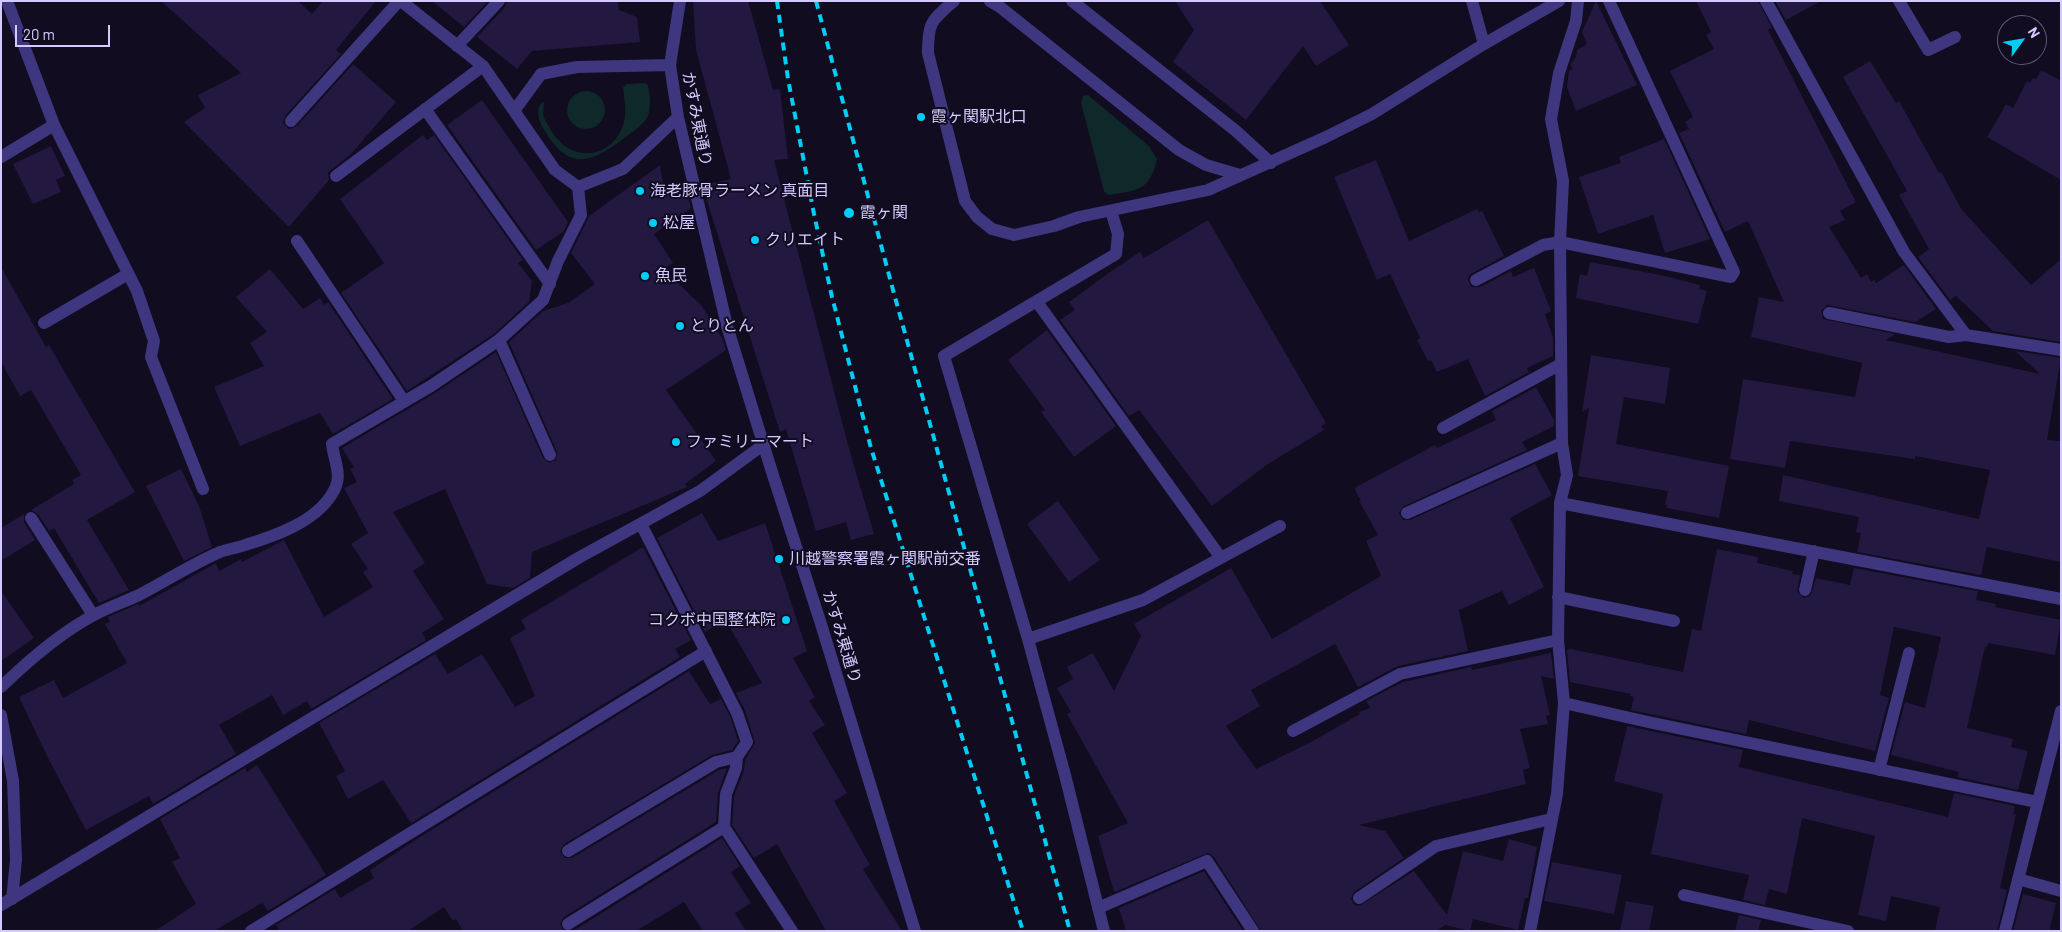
<!DOCTYPE html>
<meta charset="utf-8">
<style>
body{margin:0}
#map{position:relative;width:2062px;height:932px;overflow:hidden;background:#110c1f;font-family:Barlow,sans-serif}
canvas{display:block}
.frame{position:absolute;inset:0;border:2px solid #d4caff;pointer-events:none}
.north{position:absolute;left:1997px;top:15px;width:50px;height:50px;box-sizing:border-box;background:#110c1f;border:1px solid #5f5879;border-radius:50%;rotate:58deg;font-size:14px;font-weight:700;line-height:20px;text-align:center;color:#d4caff}
.north::after{content:'';display:block;margin:auto;width:18px;height:22px;background:#00cdf5;clip-path:polygon(50% 0,100% 100%,50% 72%,0 100%)}
.scale{position:absolute;left:15px;top:25px;width:95px;height:22px;box-sizing:border-box;border:2px solid #d4caff;border-top:0;padding-left:6px;font-size:15px;line-height:18px;white-space:nowrap;color:#d4caff;-webkit-text-stroke:4px #110c1f;paint-order:stroke}
</style>
<div id="map">
<canvas width="2062" height="932"></canvas>
<div class="frame"></div>
<div class="north">N</div>
<div class="scale">20 m</div>
</div>
<script>
const ctx = document.querySelector('canvas').getContext('2d');
ctx.lineJoin = 'round';
function fillPath(path, color) {
  ctx.fillStyle = color;
  ctx.fill(path, 'evenodd');
}
function strokePath(path, color, width, dash) {
  ctx.strokeStyle = color;
  ctx.lineWidth = width;
  ctx.lineCap = dash ? 'butt' : 'round';
  ctx.setLineDash(dash || []);
  ctx.stroke(path);
}
function drawText(font, color, halo, rows, align = 'center') {
  ctx.font = font + ' Barlow,"Noto Sans JP",sans-serif';
  ctx.lineWidth = 4;
  ctx.setLineDash([]);
  ctx.textBaseline = 'middle';
  ctx.strokeStyle = halo;
  ctx.fillStyle = color;
  for (const [text, x, y, turn = 0] of rows) {
    ctx.save();
    ctx.translate(x, y);
    ctx.rotate((+turn || 0) * Math.PI / 180);
    ctx.textAlign = isNaN(turn) ? turn : align;
    if (halo) ctx.strokeText(text, 0, 0);
    ctx.fillText(text, 0, 0);
    ctx.restore();
  }
}
const green = new Path2D(`
 M643,83L647,84C651,92 651,111 647,118C642,126 631,133 623,139C590,164 569,171 544,130C539,122 535,110 542,102L544,103C544,107 543,111 543,114C544,120 549,126 552,132C572,164 614,159 624,122C627,111 624,98 623,87L627,84Z
 M567 110a19 19 0 1 1 38 0a19 19 0 1 1-38 0Z
 M1088,95L1149,146L1157,159C1150,191 1137,191 1108,195L1104,191L1081,103L1083,96Z`);
const building = new Path2D(`
 M161,1H298L312,14L323,1H376L336,50L341,54L285,116L283,123L289,129L297,126L353,64L396,102L351,154L331,170L328,173L329,180L289,227L184,122L205,108L198,95L241,73Z
 M432,1H488L464,27Z
 M507,1H618L619,10L637,17L640,42L532,51L517,69L477,37L505,7Z
 M693,1H748L773,90L780,89L788,159L774,160L848,445L874,534L851,540L846,522L816,531L786,429L780,432L702,185L731,179L696,50Z
 M1175,1H1320L1349,45L1316,66L1303,46L1246,120L1173,62L1194,30Z
 M1596,1L1637,85L1576,111L1567,87L1569,71L1573,69L1570,65L1576,57L1577,50L1587,44L1582,32Z
 M1696,1H1758L1772,28L1768,30L1856,202L1840,211L1845,220L1829,227L1861,278L1867,274L1871,282L1874,280L1876,283L1904,265L1936,309L1915,322L1827,305L1821,311L1823,319L1895,334L1886,340L2040,374L2015,351L2061,358L2047,440L2061,441V562L1987,547L1981,575L1857,552L1861,533L1856,532L1859,517L1779,501L1783,475L1979,519L1990,470L1915,456V459L1790,441L1785,468L1730,459L1743,379L1855,397L1862,363L1751,337L1759,297L1784,302L1748,221L1725,232L1679,133L1689,129L1685,122L1693,117L1670,71L1714,49L1706,35L1711,32Z
 M1775,1H1821L1786,20Z
 M1870,61L1896,103L1899,101L1939,173L1941,172L1962,210L2031,285L2061,259V342L1993,331L1956,296L1950,300L1918,257L1929,249L1899,195L1907,191L1843,77Z
 M2041,70L2061,81V180L1987,137L2006,104L2013,108L2027,81L2030,83L2033,78L2036,79Z
 M482,100L568,222L564,231L536,250L447,125Z
 M423,135L427,140L434,135L523,260L518,263L532,281L529,302L494,334L407,391L341,293L384,263L340,199Z
 M1664,139L1710,239L1665,253L1653,215L1598,234L1579,177L1621,163L1619,157Z
 M51,146L65,176L56,180L61,192L33,204L13,164Z
 M1376,160L1409,241L1477,209L1479,212L1482,211L1504,256L1469,275L1468,280L1471,287H1480L1511,271L1513,277L1534,268L1551,311L1545,314L1553,338V356L1527,368L1529,372L1485,396L1468,359L1437,372L1431,360L1428,361L1417,340L1420,338L1390,274L1377,280L1334,177Z
 M660,165L665,194L686,189L691,208L654,234L673,263L663,269L701,305L722,338L726,350L666,390L716,461L685,484L687,487L532,552L530,578L513,588L487,584L445,489L393,512L425,563L413,571L444,619L422,633L426,640L311,709L307,701L283,715L272,695L219,725L236,754L153,804L149,796L86,830L48,758L19,697L54,680L63,698L127,663L105,624L110,622L108,617L138,604L139,606L216,563L219,571L241,559L242,562L284,540L324,617L373,587L363,572L368,569L351,544L368,533L344,488L357,482L350,469L354,467L342,448L435,393L496,352L543,458L549,463L556,460L557,452L509,342L543,311L568,303L595,284L571,253L589,216Z
 M1208,220L1326,423L1321,426L1324,430L1268,464L1212,506L1139,410L1129,416L1060,320L1075,310L1069,302L1110,272L1140,252L1144,258Z
 M1590,262L1661,275L1700,285L1699,289L1707,291L1698,324L1576,298L1580,274L1587,276Z
 M1,267L46,347L49,345L135,492L87,520L129,590L99,603L54,528L49,531L38,514L31,510L74,484L72,480L81,475L31,390L20,396L1,362Z
 M270,269L303,309L320,298L324,305L328,302L393,399L333,434L320,413L240,446L214,387L264,366L250,343L267,332L236,297Z
 M1047,330L1116,426L1074,457L1041,412L1045,410L1008,360Z
 M1591,355L1670,368L1665,404L1624,397L1616,444L1729,466L1719,518L1667,508V505H1665L1668,491L1578,476L1589,408L1582,412Z
 M1536,387L1554,420V426L1522,442L1527,450L1404,506L1399,513L1403,520H1410L1535,464L1552,495L1510,518L1544,587L1509,605L1502,591L1459,610L1468,651L1398,666L1358,687L1335,644L1251,690L1260,706L1226,726L1256,769L1313,741L1360,714L1359,712L1370,708L1366,701L1403,682L1471,667L1472,670L1551,653L1554,679L1541,676L1550,715L1546,716L1548,724L1520,729L1530,768L1523,770L1526,784L1359,825L1385,831L1404,858L1354,892L1351,899L1355,905L1359,906L1414,871L1447,915L1463,851L1503,861L1509,839L1537,847L1528,898H1525L1518,930L1473,919L1470,931L1445,925L1436,931H1261L1214,857L1208,853L1114,892L1098,836L1128,823L1067,714L1071,712L1057,688L1073,679L1067,667L1093,653L1114,691L1141,636L1134,624L1231,568L1272,639L1381,576L1366,541L1378,535L1359,501H1361L1355,489L1356,487L1435,445L1437,448L1496,420L1492,411Z
 M181,469L199,506L212,547L184,561L146,486Z
 M1058,501L1100,560L1069,582L1027,524Z
 M702,513L718,541L765,523L807,651L793,658L815,697L809,701L825,725L812,733L847,793L834,801L870,865L863,869L902,931H826L777,844L754,858L732,825L734,796L744,771L745,760L755,743L745,710L736,693L762,683L725,619L705,632L657,538Z
 M24,514V522L35,540L1,561V528Z
 M643,547L691,640L675,649L680,657L411,823L383,780L348,799L336,776L345,771L319,723L435,654L448,674L482,654L515,707L535,696L510,638L526,629L521,620Z
 M1717,549L1758,557L1757,563L1793,571L1792,574L1800,575L1797,592L1804,598L1811,595L1816,578L1850,585L1854,568L1978,591L1976,600L1996,604L1995,607L2061,620L2055,655L1988,643L1987,647H1985L1967,728L2013,739L2011,747L2028,751L2018,790L1957,777L1959,772L1891,755L1905,702L1925,708L1941,637L1894,627L1880,695L1889,698L1875,751L1749,720L1746,734L1631,710L1634,697L1630,696L1631,694L1570,682L1567,650L1571,649L1683,672L1692,629L1701,631Z
 M1,591L34,638L1,661Z
 M689,671L710,704L721,699L730,716L738,741L732,750L712,755L564,844L560,852L565,858H572L719,770L727,768L718,793L716,822L564,917L560,924L564,931H463L456,919L453,921L444,907L408,931H280L276,925L335,889L340,898L374,878L370,870L420,837Z
 M1627,726L1743,750L1739,767L1948,817L1954,793L2015,806L2013,814H2016L2000,888L2007,890L1997,931H1935L1940,907L1891,896L1886,921L1858,915L1875,836L1802,818L1787,894L1769,889L1765,905L1743,900L1749,875L1651,854L1663,794L1614,781Z
 M257,765L326,875L268,911L262,903L214,931H155L196,904L172,862L180,858L160,819L245,768L247,772Z
 M722,838L740,866L731,872L751,903L735,913L746,931H703L684,902L636,931H573Z
 M1552,862L1622,875L1614,914L1544,901Z
 M1204,871L1243,931H1126L1119,908Z
 M2023,894L2056,903L2049,931H2013Z
 M1626,901L1654,906L1649,931H1620Z
 M1739,915L1761,920L1758,931H1735Z`);
const minor = new Path2D(`
 M7,1L54,125L137,291L154,341L151,357L203,489
 M401,1L483,66L555,170L578,187L623,169L678,117
 M680,1L670,65L678,117L727,326L771,469L821,624L915,931
 M954,1C931,21 928,22 928,53L965,201L977,217L992,229L1014,235L1054,226L1079,217L1208,190L1326,137L1372,114L1484,44L1472,1
 M990,1L1000,7L1179,150L1206,165L1240,175
 M1072,1L1236,131L1271,163
 M1766,1L1904,252L1966,335
 M1899,1L1928,50L1955,37
 M1484,44L1559,1
 M457,46L499,1
 M425,109L550,284
 M514,111L541,74L577,67L670,65
 M291,121L399,1
 M1,157L54,125
 M336,176L483,66
 M297,241L404,401
 M1476,280L1543,245L1560,242L1731,277L1734,272L1609,1
 M1037,302L1221,558
 M1829,313L1949,337L1966,335L2061,350
 M44,323L128,274
 M499,340L550,455
 M1443,428L1561,364
 M1560,503L2061,599
 M1407,513L1562,443
 M31,518L93,615
 M641,524L737,713L747,742L737,757L736,768L726,794L724,827L792,931
 M1805,590L1814,551
 M1558,597L1674,621
 M1028,639L1143,600L1280,526
 M1,687C29,660 60,633 94,615C109,607 124,602 139,595C166,581 192,564 220,552C228,549 237,548 245,545C275,536 315,522 332,494C344,476 334,462 332,444L431,386L499,340L543,300L558,261L581,215L578,187
 M1564,703L1558,640L1560,503L1567,475L1562,443L1560,242L1563,181L1551,119L1559,73L1576,21L1578,1
 M1,715L13,781L16,860L12,899
 M1293,731L1400,674L1558,640
 M1879,770L1909,653
 M568,851L716,762L737,757
 M2018,879L2061,891
 M1684,895L1848,931
 M1359,898L1436,846L1551,819
 M1,905L580,557L700,491L763,445
 M1098,908L1207,861L1253,931
 M568,924L724,827
 M251,931L706,651
 M1104,931L1065,775L1028,639L944,356L1116,254L1118,234L1111,211
 M1530,931L1557,794L1564,703L1648,722L2037,802
 M2005,931L2061,711`);
const rail = new Path2D(`
 M777,1L788,79L814,214L832,297L871,448L1023,931
 M816,1L893,290L1070,931`);
const markers = [
 [921,117,5,"#00cdf5"],
 [640,191,5,"#00cdf5"],
 [849,213,6,"#00cdf5"],
 [653,223,5,"#00cdf5"],
 [755,240,5,"#00cdf5"],
 [645,276,5,"#00cdf5"],
 [680,326,5,"#00cdf5"],
 [676,442,5,"#00cdf5"],
 [779,559,5,"#00cdf5"],
 [786,620,5,"#00cdf5"]
];
const poiNames = [
 ["霞ヶ関駅北口",931,117],
 ["海老豚骨ラーメン 真面目",650,191],
 ["霞ヶ関",860,213],
 ["松屋",663,223],
 ["クリエイト",765,240],
 ["魚民",655,276],
 ["とりとん",690,326],
 ["ファミリーマート",686,442],
 ["川越警察署霞ヶ関駅前交番",789,559],
 ["コクボ中国整体院",776,620,"right"]
];
const streetNames = [
 ["かすみ東通り",697,119,79],
 ["かすみ東通り",842,637,73]
];
fillPath(green, '#0f2829');
fillPath(building, '#231840');
strokePath(minor, '#3e367f', 12);
strokePath(rail, '#00cdf5', 4, [8, 6]);
for (const [x, y, r, color] of markers) {
  const dot = new Path2D();
  dot.arc(x, y, r, 0, 2 * Math.PI);
  ctx.fillStyle = color;
  ctx.fill(dot);
  strokePath(dot, '#110c1f', 2);
}
drawText('16px', '#d4caff', '#110c1f', poiNames, 'left');
drawText('16px', '#d4caff', '#110c1f', streetNames);
</script>
